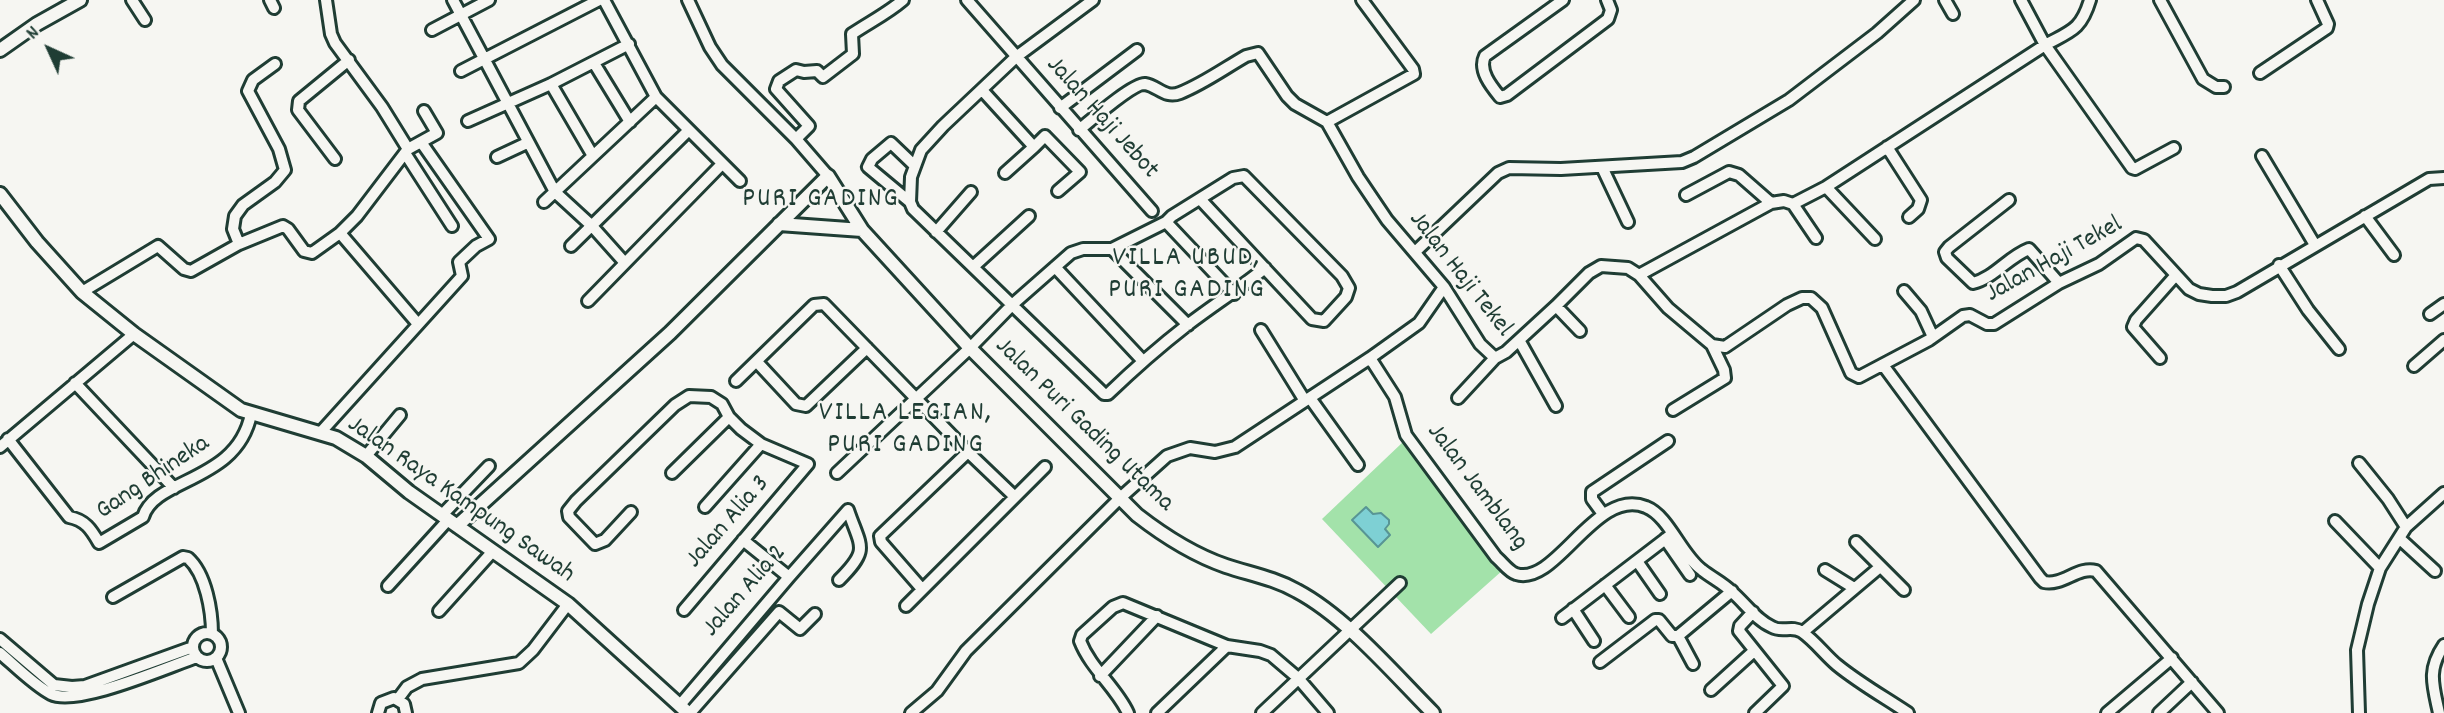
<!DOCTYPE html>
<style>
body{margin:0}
#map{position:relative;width:2444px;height:713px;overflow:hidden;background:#f6f6f2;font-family:Dekko,sans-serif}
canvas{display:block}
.north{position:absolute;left:14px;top:14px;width:70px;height:70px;-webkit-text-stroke:5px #f6f6f2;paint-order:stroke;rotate:315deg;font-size:19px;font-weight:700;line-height:28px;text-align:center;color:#1f3d34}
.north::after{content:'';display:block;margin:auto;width:24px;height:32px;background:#1f3d34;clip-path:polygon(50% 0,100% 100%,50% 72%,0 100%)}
</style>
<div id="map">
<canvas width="2444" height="713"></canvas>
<div class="north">N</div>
</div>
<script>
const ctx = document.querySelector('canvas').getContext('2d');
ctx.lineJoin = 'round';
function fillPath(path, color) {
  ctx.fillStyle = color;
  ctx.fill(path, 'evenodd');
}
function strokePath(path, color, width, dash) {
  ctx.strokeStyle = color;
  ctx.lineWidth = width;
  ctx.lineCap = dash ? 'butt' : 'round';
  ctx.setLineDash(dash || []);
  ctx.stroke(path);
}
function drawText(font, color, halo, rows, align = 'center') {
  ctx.font = font + ' Dekko,sans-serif';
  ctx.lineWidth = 5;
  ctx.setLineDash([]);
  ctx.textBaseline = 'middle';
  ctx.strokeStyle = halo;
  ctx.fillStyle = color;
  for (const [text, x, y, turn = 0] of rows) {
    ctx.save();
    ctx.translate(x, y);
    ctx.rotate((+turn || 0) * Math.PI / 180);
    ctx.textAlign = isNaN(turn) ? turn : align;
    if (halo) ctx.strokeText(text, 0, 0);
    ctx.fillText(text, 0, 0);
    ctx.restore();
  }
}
const green = new Path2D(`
 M1403,442L1503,570L1431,634L1322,519Z`);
const water = new Path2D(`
 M1366,507L1373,514L1381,513L1389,520V524L1385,529L1390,535L1378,547L1352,520Z`);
const minor = new Path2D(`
 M132,0L145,20
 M270,0L274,8
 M326,0L331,34L335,43L382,107L408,149
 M453,0L555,192L592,226L625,263
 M604,0L656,97L740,181
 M688,0L710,47L722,65L796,139L828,176
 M967,0L1152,211
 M1563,0L1485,56C1478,70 1491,86 1500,97L1507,95L1608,19L1611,10L1607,0
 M1945,0L1953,14
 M2021,0L2045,45L2132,168L2135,169L2174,148
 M2160,0L2203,79L2216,87H2224
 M432,30L489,0
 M594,63L630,122
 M461,71L599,0
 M2260,73L2327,28L2328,24L2317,0
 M551,84L593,156
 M982,90L1034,147L1045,136L1080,172L1058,191
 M1060,108L1137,50
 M468,121L551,84L629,44
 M1327,122L1414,74L1413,69L1362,0
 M1079,130C1090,121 1133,83 1145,84C1158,86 1165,99 1180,93C1203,84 1225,68 1246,56L1258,53L1287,96L1295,104L1327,122L1358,177L1387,220L1444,287L1480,344L1495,358L1506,352L1556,306L1589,273L1601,266L1628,268L1639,275L1668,308L1712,345L1725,347L1787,305L1802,298H1811L1822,308L1851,373L1859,377L1929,340L1963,316L1970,315L1987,324H1994L2059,283L2099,264L2136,238L2144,240L2189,289L2199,294L2212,296H2226L2237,292L2429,179L2444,178
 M796,139L809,126L776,89L779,81L796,70L804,72L817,71L823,77L853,54L852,34C870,22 888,13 903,0
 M1887,147L1921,200L1918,209L1909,217
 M405,153L452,226
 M2262,156L2315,245
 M497,157L527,143
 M335,159L298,110L299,101L349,60
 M915,166L891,143L872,159L868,167L910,202L913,209L1104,394H1108C1133,370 1159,347 1186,326C1212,306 1239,289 1265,268
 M1602,167L1628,222
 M1005,173L1034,147
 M1826,187L1875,239
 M1686,195L1729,172L1739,175L1771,203
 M2009,200L1949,247L1945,252L1947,258L1973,283C1994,278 2008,257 2029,249L2059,283
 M544,202L656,97
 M910,202L911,177L921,150L943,126L1016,57L1093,0
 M1793,204L1816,238
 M2365,216L2394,255
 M1166,222L1172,216L1233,178L1244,176L1342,276L1349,288L1346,297L1324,321L1312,319L1200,199
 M936,232L971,192
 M340,233L418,324
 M239,244L233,229L235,216L243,205L275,182L285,170L279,149L248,91L253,80L275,64
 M571,246L689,130
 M1112,249L1188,325
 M1415,252L1498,173L1509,168L1561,169L1682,162L1694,157L1789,100L1877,33L1914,0
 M2279,265L2308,310L2339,349
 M973,267L1029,216
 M1055,267L1143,361
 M1639,275L1771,203L1784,201L1793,204L1826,187L2045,45C2071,31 2081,30 2090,0
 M1904,291L1921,311L1933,337
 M82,292L158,246L184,269L191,271L239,244L283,226L288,229L304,251L312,253L340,233L357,216L408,149L437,133L424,111
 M588,301L722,164
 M1556,306L1580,331
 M2430,314L2444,304
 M1261,330L1305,401
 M1519,340L1556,406
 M1370,358L1395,397L1406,435L1496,557C1502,562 1509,572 1516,574C1556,587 1596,486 1646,507C1669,516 1681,555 1702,570C1712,578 1723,583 1732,592C1745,603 1756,620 1772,627C1782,633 1792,625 1802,632C1815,641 1825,655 1837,665C1859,683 1884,697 1908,713
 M2160,358L2133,327L2136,320L2176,275
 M757,362L796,404L806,406L867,348
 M1883,365L2040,578L2044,582C2063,586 2078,566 2096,571L2218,713
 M2414,366L2444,340
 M736,381L814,305L824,304L968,452L1015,497
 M75,383L174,488
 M1310,398L1358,465
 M1458,398L1495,358
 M1673,410L1725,378L1724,370L1712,345
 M320,433L462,276L459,262L476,246L489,239L421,142
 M8,439L69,517C85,520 91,529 99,543L143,517C155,477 237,483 251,414
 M0,447L134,334
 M366,456L400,415
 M2359,463L2388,499L2406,527
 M672,473L729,417
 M837,473L970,348L1013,304L1071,253L1083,249H1112L1166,222L1234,294
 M705,507L761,444
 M631,512L605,540L595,544L569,517L568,511L576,501L675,405L689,396L711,397L722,404L729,417L741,429L761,444L808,464L684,610
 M1603,514L1592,499V492L1668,441
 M442,515L489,466
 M2335,521L2380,568
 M2399,538L2435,571
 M1665,539L1690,575
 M743,540L789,577
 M1856,542L1904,590
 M1637,561L1660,594
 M1825,570L1854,588
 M1605,585L1629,617
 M388,586L448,520
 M922,589L881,542L880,536L968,452
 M113,597L183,557L188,558C206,574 212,611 212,634
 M906,606L1045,467
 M1573,609L1594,641
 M439,611L493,551
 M1753,612L1740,626L1739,631L1783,686L1755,713
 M1562,618L1672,534
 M1803,632L1880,567
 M193 647a14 14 0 1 1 28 0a14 14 0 1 1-28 0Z
 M0,639L54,685L72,687L85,686L193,647
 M0,653C14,665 35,686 51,694C77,707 167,667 197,657
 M216,658L239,713
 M1600,662L1655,620H1659L1672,636H1678
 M1693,664L1678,636L1732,591
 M1100,676L1157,616
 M1711,690L1754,651
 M398,699L407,687L422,679L519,663L533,650L568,604
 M680,705L789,577L848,510C861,548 870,549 839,580
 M378,713L381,703L394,698L404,704L406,713
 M690,713L779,612L800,629L815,614
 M911,713L937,691L966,651L1119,499L1167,456L1190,448L1215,452L1235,447L1370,358L1419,323L1444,287
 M1128,713C1116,687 1091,669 1080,641L1082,635L1113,607L1123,603L1227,646L1260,651L1271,655L1298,678L1328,713
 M1157,713L1227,646
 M1262,713L1400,583
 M2107,713L2172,658
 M2159,713L2192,682
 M2359,713L2357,650L2368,604L2380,568L2406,527L2444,493
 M2439,713C2433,685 2427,670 2444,645`);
const tertiary = new Path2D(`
 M0,50L37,24L80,0
 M0,194L37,242L82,292L134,334L241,410L336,438L366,456L409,492L568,604L688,713
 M779,224L862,230
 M457,526L670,333L828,176L862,230L970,348L1137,515C1164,536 1194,555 1226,566C1250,574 1274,578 1297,591C1346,617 1394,674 1433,713`);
const streetNames = [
 ["Jalan Haji Jebot",1101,119,48],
 ["Jalan Haji Tekel",2055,261,-29],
 ["Jalan Haji Tekel",1459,275,52],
 ["Jalan Puri Gading Utama",1083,426,44],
 ["Gang Bhineka",154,479,-34],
 ["Jalan Jamblang",1476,488,53],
 ["Jalan Raya Kampung Sawah",460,501,35],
 ["Jalan Alia 3",729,523,-49],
 ["Jalan Alia 2",746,592,-49]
];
const neighbourhoodNames = [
 ["PURI GADING",821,201],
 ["VILLA UBUD,",1187,260],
 ["PURI GADING",1187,292],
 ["VILLA LEGIAN,",906,415],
 ["PURI GADING",906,447]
];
fillPath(green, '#a3e2aa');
fillPath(water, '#7ed0d4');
strokePath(water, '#589594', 2);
strokePath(minor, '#1f3d34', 16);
strokePath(tertiary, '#1f3d34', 18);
strokePath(minor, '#f6f6f2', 10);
strokePath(tertiary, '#f6f6f2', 12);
drawText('26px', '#1f3d34', '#f6f6f2', streetNames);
ctx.letterSpacing = '2px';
drawText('28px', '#1f3d34', '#f6f6f2', neighbourhoodNames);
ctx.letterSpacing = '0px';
</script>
